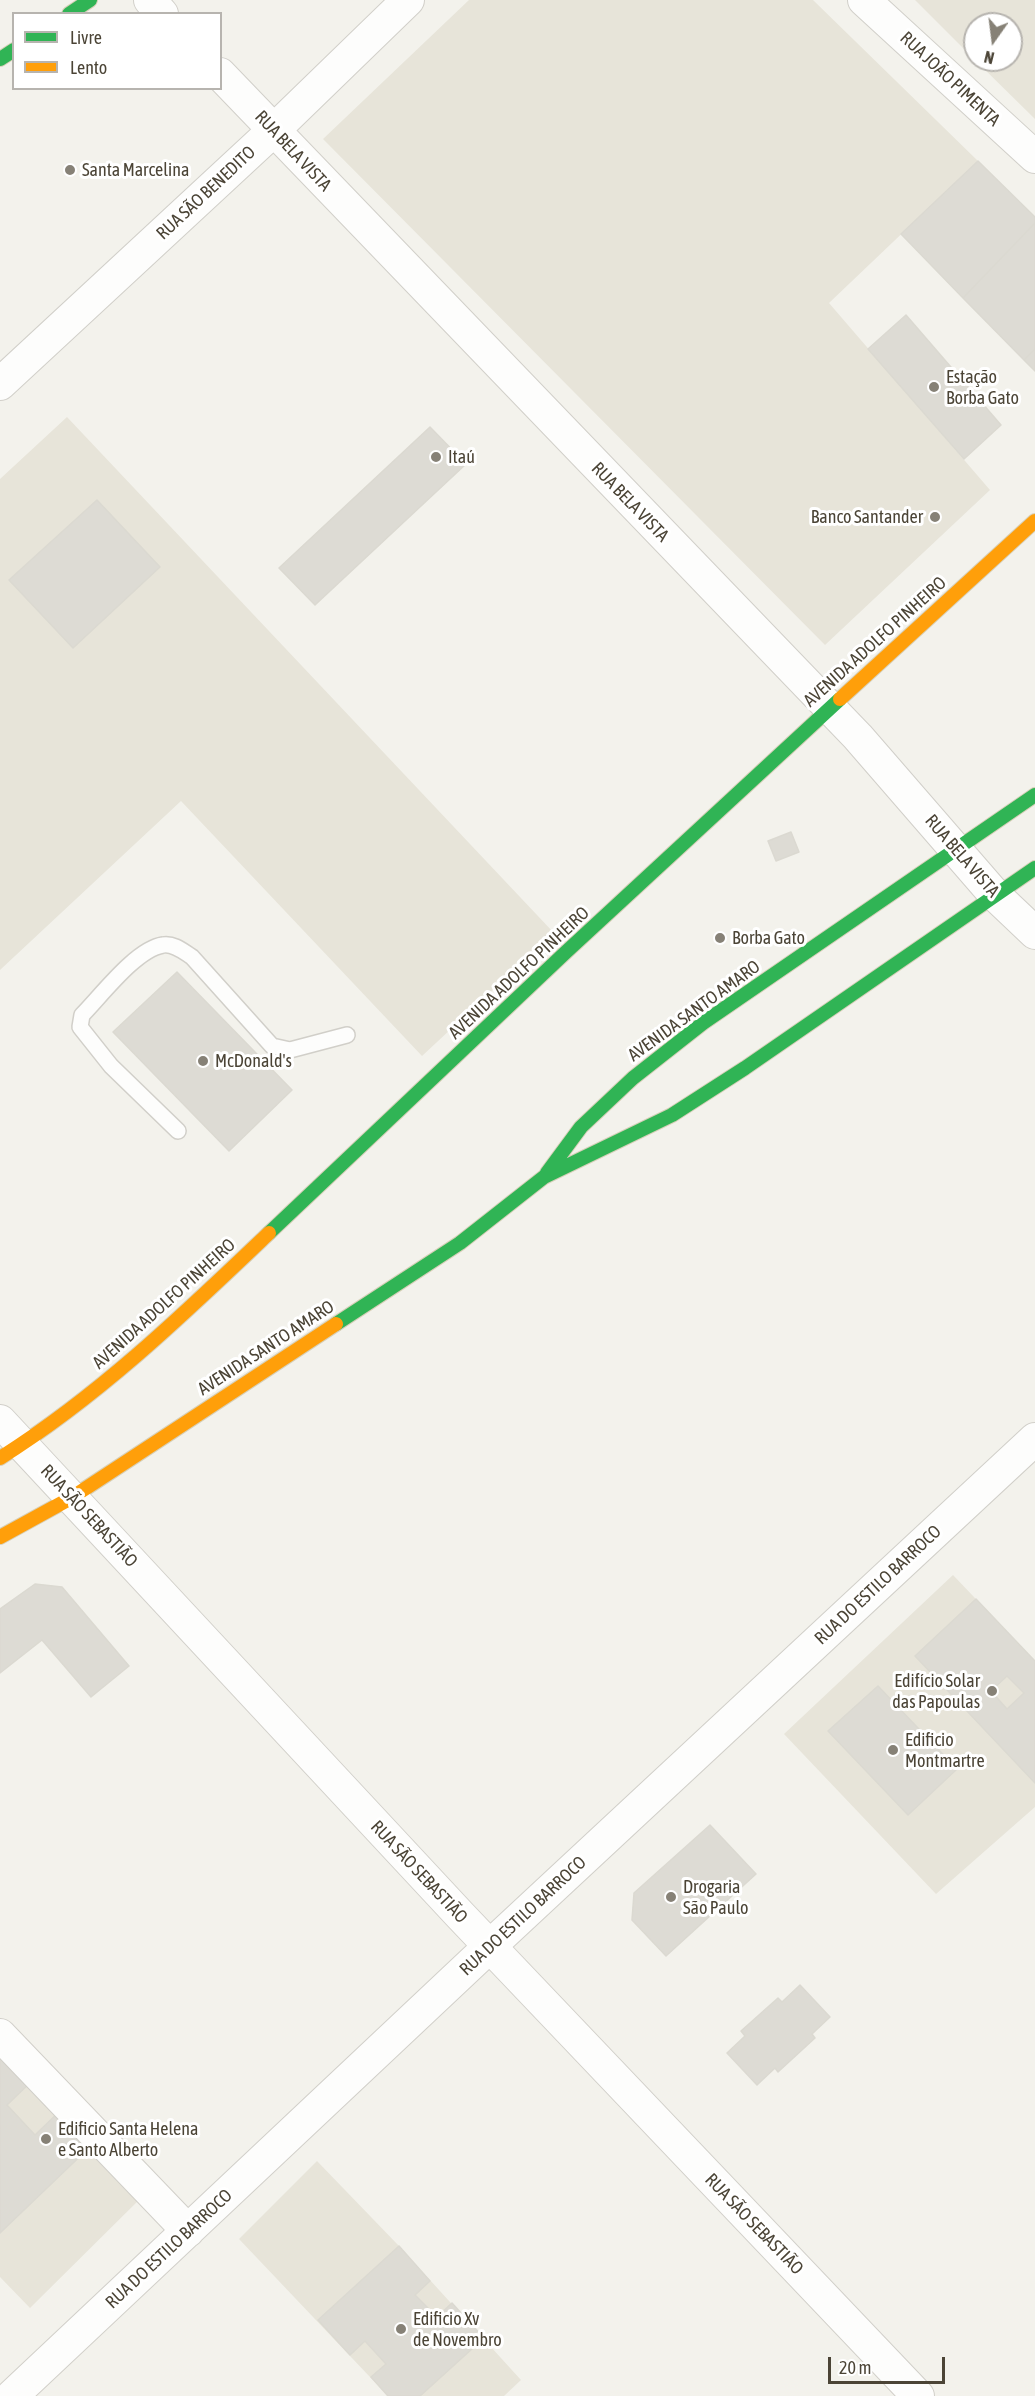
<!DOCTYPE html>
<meta charset="utf-8">
<style>
body{margin:0}
#map{position:relative;width:1035px;height:2396px;overflow:hidden;background:#f3f2ec;font-family:"Asap Condensed",sans-serif}
canvas{display:block}
.legend{position:absolute;left:12px;top:12px;width:210px;height:78px;box-sizing:border-box;background:#fff;border:2px solid #b7b4af;margin:0;padding:8px 10px;list-style:none;font-size:18px;color:#4b4436}
.legend li{display:flex;align-items:center;gap:12px;height:30px}
.legend b{width:30px;border:2px solid #b7b4af}
.north{position:absolute;left:963px;top:12px;width:60px;height:60px;box-sizing:border-box;background:#fff;border:2px solid #b7b4af;border-radius:50%;rotate:194deg;font-size:16px;font-weight:700;line-height:24px;text-align:center;color:#4b4436}
.north::after{content:'';display:block;margin:auto;width:21px;height:27px;background:#868176;clip-path:polygon(50% 0,100% 100%,50% 72%,0 100%)}
.scale{position:absolute;left:828px;top:2357px;width:117px;height:27px;box-sizing:border-box;border:3px solid #4b4436;border-top:0;padding-left:8px;font-size:18px;line-height:21px;white-space:nowrap;color:#4b4436;-webkit-text-stroke:4px #fff;paint-order:stroke}
</style>
<div id="map">
<canvas width="1035" height="2396"></canvas>
<ul class="legend">
<li><b style="height:8px;background:#30b455"></b>Livre</li>
<li><b style="height:8px;background:#ff9f0a"></b>Lento</li>
</ul>
<div class="north">N</div>
<div class="scale">20 m</div>
</div>
<script>
const ctx = document.querySelector('canvas').getContext('2d');
ctx.lineJoin = 'round';
function fillPath(path, color) {
  ctx.fillStyle = color;
  ctx.fill(path, 'evenodd');
}
function strokePath(path, color, width, dash) {
  ctx.strokeStyle = color;
  ctx.lineWidth = width;
  ctx.lineCap = dash ? 'butt' : 'round';
  ctx.setLineDash(dash || []);
  ctx.stroke(path);
}
function drawText(font, color, halo, rows, align = 'center') {
  ctx.font = font + ' "Asap Condensed",sans-serif';
  ctx.lineWidth = 6;
  ctx.setLineDash([]);
  ctx.textBaseline = 'middle';
  ctx.strokeStyle = halo;
  ctx.fillStyle = color;
  for (const [text, x, y, turn = 0] of rows) {
    ctx.save();
    ctx.translate(x, y);
    ctx.rotate((+turn || 0) * Math.PI / 180);
    ctx.textAlign = isNaN(turn) ? turn : align;
    if (halo) ctx.strokeText(text, 0, 0);
    ctx.fillText(text, 0, 0);
    ctx.restore();
  }
}
const residential = new Path2D(`
 M469,0H813L978,161L829,303L990,490L825,645L323,139Z
 M915,0H1035V119L975,60H1011V24H975V60Z
 M67,417L554,933L422,1056L181,801L0,970V479Z
 M953,1575L1035,1661V1807L936,1894L784,1734Z
 M0,2045L144,2195L30,2308L0,2277Z
 M317,2161L399,2246L521,2380L504,2396H388L239,2239Z`);
const building = new Path2D(`
 M978,161L1035,217V223L963,298L901,234Z
 M1035,223V349L1024,360L963,298Z
 M906,315L1001,425L964,459L868,349Z
 M1035,349V371L1024,360Z
 M430,427L466,464L315,605L279,568Z
 M97,500L160,567L73,648L9,580Z
 M791,832L799,852L776,861L768,841Z
 M177,972L292,1090L229,1151L113,1032Z
 M35,1584L62,1587L129,1666L91,1697L42,1640L0,1673V1609Z
 M976,1599L1035,1661V1783L915,1656Z
 M1007,1676L1024,1693L1007,1709L991,1691Z
 M878,1686L957,1769L908,1815L828,1731Z
 M710,1825L756,1874L666,1956L632,1920L634,1893Z
 M800,1985L830,2017L812,2034L815,2038L778,2072L775,2068L757,2085L727,2053L745,2036L741,2031L778,1998L782,2002Z
 M0,2051L34,2079L7,2105L35,2135L63,2108L95,2142L0,2233Z
 M399,2246L430,2281L415,2295L437,2317L452,2303L484,2338L420,2396H388L371,2377L386,2364L365,2341L350,2355L318,2320Z`);
const lane = new Path2D(`
 M178,1131L111,1066L80,1027L82,1015C101,996 136,949 163,945C174,943 184,952 192,957L272,1046L290,1050L347,1035`);
const street = new Path2D(`
 M150,0L162,14
 M864,0L1035,157
 M220,74L858,737L995,895L1035,933
 M0,384L274,130L408,0
 M0,1421L460,1915L918,2396
 M0,2035L188,2231
 M12,2396L489,1947L1035,1439`);
const fast = new Path2D(`
 M69,14L90,0
 M0,59L14,50
 M547,1173L581,1127L633,1078L703,1023L1035,795
 M269,1233L566,952L840,699
 M336,1324L460,1243L544,1177L672,1115L745,1068L1035,868`);
const slow = new Path2D(`
 M840,699L1035,521
 M0,1458C99,1396 185,1313 269,1233
 M0,1537L71,1498L336,1324`);
const markers = [
 [70,170,6,"#868176"],
 [934,387,6,"#868176"],
 [436,457,6,"#868176"],
 [935,517,6,"#868176"],
 [720,938,6,"#868176"],
 [203,1061,6,"#868176"],
 [992,1691,6,"#868176"],
 [893,1750,6,"#868176"],
 [671,1897,6,"#868176"],
 [46,2139,6,"#868176"],
 [401,2329,6,"#868176"]
];
const streetNames = [
 ["RUA JOÃO PIMENTA",950,79,43],
 ["RUA BELA VISTA",293,151,47],
 ["RUA SÃO BENEDITO",206,193,-43],
 ["RUA BELA VISTA",630,502,46],
 ["AVENIDA ADOLFO PINHEIRO",875,642,-42],
 ["RUA BELA VISTA",962,856,49],
 ["AVENIDA ADOLFO PINHEIRO",519,973,-43],
 ["AVENIDA SANTO AMARO",694,1011,-36],
 ["AVENIDA ADOLFO PINHEIRO",164,1304,-42],
 ["AVENIDA SANTO AMARO",266,1348,-33],
 ["RUA SÃO SEBASTIÃO",89,1516,47],
 ["RUA DO ESTILO BARROCO",878,1585,-43],
 ["RUA SÃO SEBASTIÃO",419,1872,47],
 ["RUA DO ESTILO BARROCO",523,1916,-43],
 ["RUA SÃO SEBASTIÃO",754,2224,46],
 ["RUA DO ESTILO BARROCO",169,2249,-43]
];
const poiNames = [
 ["Santa Marcelina",82,170],
 ["Estação",946,377],
 ["Borba Gato",946,398],
 ["Itaú",448,457],
 ["Banco Santander",923,517,"right"],
 ["Borba Gato",732,938],
 ["McDonald's",215,1061],
 ["Edifício Solar",980,1681,"right"],
 ["das Papoulas",980,1702,"right"],
 ["Edificio",905,1740],
 ["Montmartre",905,1761],
 ["Drogaria",683,1887],
 ["São Paulo",683,1908],
 ["Edificio Santa Helena",58,2129],
 ["e Santo Alberto",58,2150],
 ["Edificio Xv",413,2319],
 ["de Novembro",413,2340]
];
fillPath(residential, '#e7e4d9');
fillPath(building, '#dddbd4');
strokePath(building, '#dbd9d1', 1.5);
strokePath(lane, '#d1cfc9', 18);
strokePath(street, '#d1cfc9', 34);
strokePath(fast, '#d7d0b8', 16);
strokePath(slow, '#d7d0b8', 16);
strokePath(lane, '#fdfdfc', 15);
strokePath(street, '#fdfdfc', 32);
strokePath(fast, '#30b455', 14);
strokePath(slow, '#ff9f0a', 14);
for (const [x, y, r, color] of markers) {
  const dot = new Path2D();
  dot.arc(x, y, r, 0, 2 * Math.PI);
  ctx.fillStyle = color;
  ctx.fill(dot);
  strokePath(dot, '#fff', 2);
}
drawText('18px', '#4b4436', '#fff', streetNames);
drawText('18px', '#4b4436', '#fff', poiNames, 'left');
</script>
